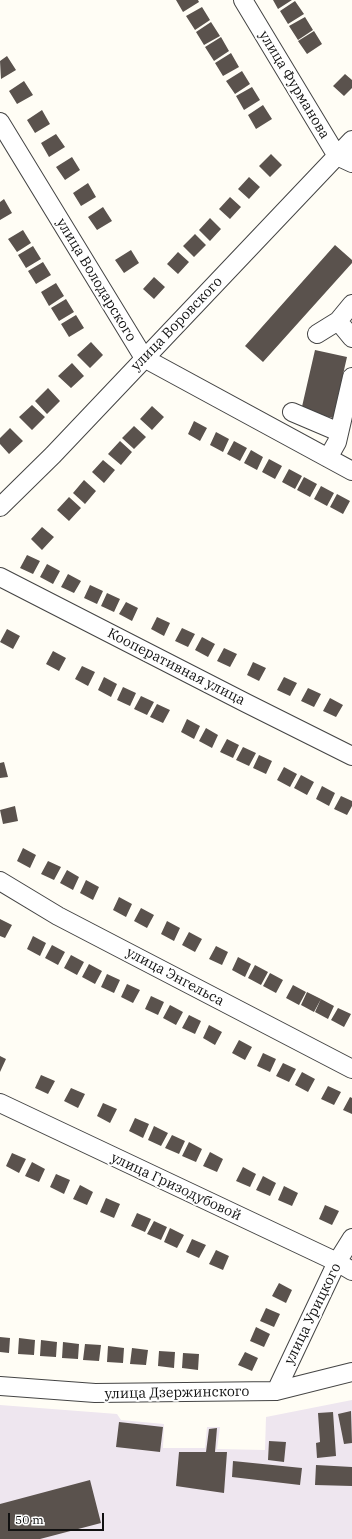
<!DOCTYPE html>
<meta charset="utf-8">
<style>
body{margin:0}
#map{position:relative;width:352px;height:1539px;overflow:hidden;background:#fffdf5;font-family:"IBM Plex Serif",serif}
canvas{display:block}
.scale{position:absolute;left:8px;top:1513px;width:96px;height:18px;box-sizing:border-box;border:2px solid #111;border-top:0;padding-left:5px;font-size:12px;line-height:14px;white-space:nowrap;color:#111;-webkit-text-stroke:3px #fff;paint-order:stroke}
</style>
<div id="map">
<canvas width="352" height="1539"></canvas>
<div class="scale">50 m</div>
</div>
<script>
const ctx = document.querySelector('canvas').getContext('2d');
ctx.lineJoin = 'round';
function fillPath(path, color) {
  ctx.fillStyle = color;
  ctx.fill(path, 'evenodd');
}
function strokePath(path, color, width, dash) {
  ctx.strokeStyle = color;
  ctx.lineWidth = width;
  ctx.lineCap = dash ? 'butt' : 'round';
  ctx.setLineDash(dash || []);
  ctx.stroke(path);
}
function drawText(font, color, halo, rows, align = 'center') {
  ctx.font = font + ' "IBM Plex Serif",serif';
  ctx.lineWidth = 4;
  ctx.setLineDash([]);
  ctx.textBaseline = 'middle';
  ctx.strokeStyle = halo;
  ctx.fillStyle = color;
  for (const [text, x, y, turn = 0] of rows) {
    ctx.save();
    ctx.translate(x, y);
    ctx.rotate((+turn || 0) * Math.PI / 180);
    ctx.textAlign = isNaN(turn) ? turn : align;
    if (halo) ctx.strokeText(text, 0, 0);
    ctx.fillText(text, 0, 0);
    ctx.restore();
  }
}
const industrial = new Path2D(`
 M352,1400V1539H0V1405L117,1414L121,1420L164,1424L163,1448H205L207,1427H220L217,1449L265,1450L266,1417Z`);
const building = new Path2D(`
 M176,0H198L199,2L183,12Z
 M273,0H292L278,9Z
 M295,1L304,14L288,24L280,11Z
 M202,7L210,20L195,30L186,16Z
 M305,17L313,30L298,40L289,26Z
 M211,22L220,36L204,45L196,32Z
 M314,31L322,44L307,54L298,41Z
 M221,37L229,51L214,61L205,47Z
 M231,53L239,67L223,76L215,63Z
 M7,56L16,70L1,79L0,61Z
 M242,71L250,84L235,94L226,81Z
 M345,74L352,80V88L344,96L333,86Z
 M24,81L33,95L17,104L9,91Z
 M252,87L260,100L244,110L236,96Z
 M263,105L272,119L256,129L248,115Z
 M42,110L50,124L35,133L27,120Z
 M56,134L65,147L49,157L41,143Z
 M271,154L282,165L270,177L259,166Z
 M72,157L80,170L65,180L56,167Z
 M249,177L260,187L249,199L238,189Z
 M88,183L96,197L81,206L73,193Z
 M230,197L241,207L230,219L219,209Z
 M4,199L12,213L0,220V202Z
 M103,207L112,221L97,230L88,217Z
 M210,218L221,229L210,241L199,230Z
 M23,230L31,243L17,252L8,239Z
 M195,234L206,245L194,257L183,246Z
 M335,245L352,260V263L263,362L245,346Z
 M33,246L41,259L26,268L18,255Z
 M131,250L139,263L124,273L115,260Z
 M178,252L189,262L178,274L167,264Z
 M43,262L51,275L36,284L28,271Z
 M154,277L165,287L154,299L143,289Z
 M56,283L64,296L49,306L41,292Z
 M66,299L74,312L59,321L51,308Z
 M76,315L84,328L69,337L61,324Z
 M91,342L103,355L90,368L77,355Z
 M315,350L347,357L333,418L301,411Z
 M72,363L84,376L71,388L58,376Z
 M48,388L60,401L47,414L35,401Z
 M32,405L45,417L32,430L19,417Z
 M152,406L164,417L152,430L140,419Z
 M194,421L207,428L200,441L188,434Z
 M134,426L146,437L134,449L122,438Z
 M10,428L23,441L9,454L0,444V438Z
 M216,432L229,439L223,452L210,445Z
 M120,441L132,452L121,465L108,454Z
 M234,441L247,448L240,461L227,454Z
 M251,450L263,457L257,470L244,463Z
 M269,459L282,466L275,479L262,472Z
 M103,460L115,470L104,483L92,472Z
 M289,469L302,476L295,489L282,482Z
 M304,477L317,484L310,497L297,490Z
 M84,480L96,491L85,504L73,493Z
 M321,486L334,493L327,506L314,499Z
 M337,494L350,501L343,514L330,507Z
 M69,497L81,508L69,521L57,510Z
 M42,527L54,537L42,550L31,539Z
 M27,555L40,561L33,574L20,568Z
 M47,564L60,571L53,584L40,577Z
 M68,574L81,581L74,593L61,587Z
 M90,585L103,591L97,604L84,598Z
 M107,593L120,599L114,612L101,606Z
 M126,602L138,608L132,621L119,614Z
 M157,617L170,623L164,636L151,629Z
 M182,628L195,634L188,647L175,641Z
 M7,629L20,636L13,649L0,642Z
 M202,637L215,644L208,657L195,650Z
 M224,648L237,654L230,667L217,661Z
 M53,651L66,658L59,671L46,664Z
 M253,662L266,668L259,681L247,675Z
 M82,666L95,672L88,686L75,679Z
 M104,677L117,684L111,697L98,690Z
 M284,677L297,683L290,696L277,690Z
 M123,687L136,693L130,706L117,700Z
 M308,688L321,694L314,707L301,701Z
 M141,696L154,702L147,715L134,709Z
 M330,698L343,705L336,717L323,711Z
 M157,704L170,710L163,723L150,717Z
 M187,719L200,726L194,739L181,732Z
 M206,728L218,735L212,748L199,741Z
 M227,739L239,745L233,758L220,752Z
 M243,747L256,753L249,766L236,760Z
 M259,755L272,761L266,774L253,768Z
 M4,762L8,777L0,778V763Z
 M284,767L297,774L290,787L277,780Z
 M301,775L314,782L307,795L294,788Z
 M322,786L335,793L329,806L316,799Z
 M341,796L352,801V806L347,815L334,809Z
 M15,806L18,821L3,824L0,810Z
 M23,848L36,855L30,868L17,861Z
 M48,861L61,867L54,880L41,874Z
 M67,870L79,877L73,890L60,883Z
 M86,880L99,887L93,900L80,893Z
 M119,897L132,904L126,917L113,910Z
 M141,908L154,915L147,928L134,921Z
 M0,919L12,925L5,938L0,936Z
 M167,921L180,928L174,941L161,934Z
 M189,932L202,939L195,952L182,945Z
 M33,936L46,943L40,956L27,949Z
 M52,945L65,952L58,965L45,958Z
 M216,946L228,952L222,965L209,959Z
 M71,955L84,962L77,975L64,968Z
 M238,957L251,964L245,977L232,970Z
 M89,964L102,971L95,984L82,977Z
 M255,965L268,972L261,985L248,978Z
 M270,973L283,980L276,993L263,986Z
 M107,974L120,980L114,993L101,987Z
 M127,984L140,990L133,1003L121,997Z
 M293,985L306,992L299,1005L286,998Z
 M307,992L321,999L314,1012L301,1005Z
 M151,996L164,1002L158,1015L145,1009Z
 M321,999L334,1006L328,1019L315,1012Z
 M170,1005L183,1012L176,1025L163,1018Z
 M338,1008L351,1014L344,1027L331,1020Z
 M189,1015L201,1021L195,1034L182,1028Z
 M209,1025L222,1032L215,1045L203,1038Z
 M239,1040L252,1047L245,1060L232,1053Z
 M263,1053L276,1059L270,1072L257,1066Z
 M0,1056L6,1059L0,1072Z
 M283,1063L296,1069L289,1082L276,1076Z
 M302,1072L315,1079L308,1092L295,1085Z
 M41,1075L55,1081L48,1094L35,1088Z
 M328,1086L341,1092L334,1105L321,1099Z
 M71,1088L85,1094L78,1108L64,1101Z
 M350,1097L352,1098V1114L343,1110Z
 M103,1103L117,1109L110,1123L97,1116Z
 M135,1118L149,1124L143,1138L129,1131Z
 M154,1126L168,1133L161,1146L148,1140Z
 M172,1135L185,1141L179,1154L165,1148Z
 M189,1142L202,1149L196,1162L182,1156Z
 M210,1152L223,1159L217,1172L203,1166Z
 M12,1153L26,1159L19,1173L6,1166Z
 M32,1162L45,1169L39,1182L25,1176Z
 M243,1167L256,1174L250,1187L236,1181Z
 M56,1174L70,1180L64,1194L50,1187Z
 M263,1176L276,1183L270,1196L256,1190Z
 M80,1185L93,1192L87,1205L73,1199Z
 M284,1186L298,1193L292,1206L278,1200Z
 M106,1198L120,1204L114,1218L100,1212Z
 M325,1205L339,1211L332,1225L319,1219Z
 M137,1213L151,1219L145,1232L131,1226Z
 M154,1221L167,1227L161,1240L147,1234Z
 M170,1228L184,1235L177,1248L164,1242Z
 M192,1239L206,1245L199,1258L186,1252Z
 M216,1250L229,1256L223,1270L209,1264Z
 M279,1283L292,1290L286,1303L272,1296Z
 M266,1308L280,1314L274,1327L260,1321Z
 M256,1327L270,1334L264,1347L250,1341Z
 M0,1337L10,1338L9,1353L0,1352Z
 M19,1338L35,1340L34,1355L18,1354Z
 M41,1340L57,1342L56,1357L40,1356Z
 M63,1342L79,1344L78,1359L62,1358Z
 M85,1344L101,1345L99,1361L83,1360Z
 M108,1346L124,1348L123,1363L107,1362Z
 M132,1348L148,1350L146,1365L130,1364Z
 M159,1351L175,1352L174,1368L158,1366Z
 M245,1352L258,1358L252,1371L238,1365Z
 M183,1353L199,1354L198,1370L182,1368Z
 M351,1411L352,1443L344,1444L338,1414Z
 M333,1412L336,1456L317,1458L316,1443L320,1442L318,1413Z
 M119,1422L163,1427L160,1452L116,1447Z
 M217,1428L215,1452H227L224,1493L176,1486L179,1452H206L209,1429Z
 M269,1441L286,1442L284,1462L268,1460Z
 M233,1461L302,1468L300,1485L232,1477Z
 M316,1465L352,1467V1486L315,1485Z
 M90,1480L101,1523L40,1539H0V1504Z`);
const minor = new Path2D(`
 M243,0L337,156L352,163
 M0,122L144,358L352,471
 M352,304L338,321L352,338
 M317,334L338,321
 M292,412L339,432
 M328,458L337,442L352,377
 M0,507L53,455L352,140
 M0,577L246,703L352,756
 M0,881L58,916L352,1069
 M0,1103L337,1262L352,1271
 M0,1386L95,1393L276,1391L352,1372
 M276,1391L337,1262L352,1238`);
const streetNames = [
 ["улица Фурманова",294,85,59],
 ["улица Володарского",96,280,59],
 ["улица Воровского",177,324,-46],
 ["Кооперативная улица",176,667,27],
 ["улица Энгельса",175,977,28],
 ["улица Гризодубовой",176,1187,25],
 ["улица Урицкого",313,1314,-64],
 ["улица Дзержинского",177,1393,-1]
];
fillPath(industrial, '#eee6ef');
fillPath(building, '#5a524d');
strokePath(minor, '#444', 20);
strokePath(minor, '#fff', 18);
drawText('14px', '#111', '#fff', streetNames);
</script>
